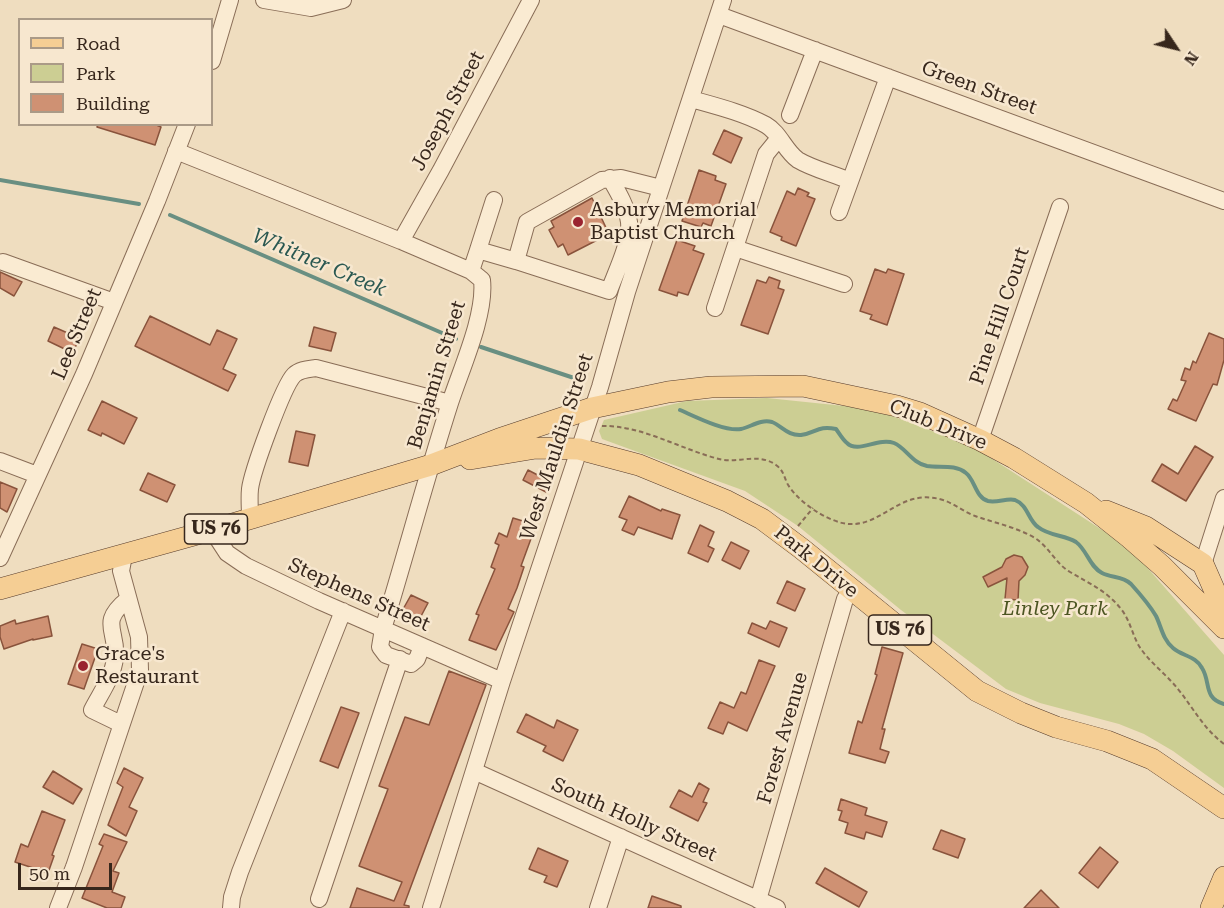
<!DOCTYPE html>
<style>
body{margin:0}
#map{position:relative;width:1224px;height:908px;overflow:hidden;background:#efddbf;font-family:"Roboto Serif",serif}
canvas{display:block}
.legend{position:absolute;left:18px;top:18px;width:195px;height:108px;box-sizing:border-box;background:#f7e7cf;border:2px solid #aa9a87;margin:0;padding:8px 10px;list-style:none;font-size:18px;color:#37271c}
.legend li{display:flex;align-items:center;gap:12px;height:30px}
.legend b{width:30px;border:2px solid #aa9a87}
.north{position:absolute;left:1146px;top:18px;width:60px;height:60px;-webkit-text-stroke:4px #f7e7cf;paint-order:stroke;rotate:125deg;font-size:16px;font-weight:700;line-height:24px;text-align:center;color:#37271c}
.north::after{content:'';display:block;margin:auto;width:21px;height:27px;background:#37271c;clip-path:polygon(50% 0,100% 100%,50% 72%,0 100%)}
.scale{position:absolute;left:18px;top:863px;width:94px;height:27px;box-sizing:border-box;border:3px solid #37271c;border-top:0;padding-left:8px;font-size:18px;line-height:21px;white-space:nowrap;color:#37271c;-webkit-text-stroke:4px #f7e7cf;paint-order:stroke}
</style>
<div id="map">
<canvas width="1224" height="908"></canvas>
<ul class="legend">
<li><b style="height:8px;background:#f5ce94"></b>Road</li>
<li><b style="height:16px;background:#ccce93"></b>Park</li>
<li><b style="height:16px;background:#cf9173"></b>Building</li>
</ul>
<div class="north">N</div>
<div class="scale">50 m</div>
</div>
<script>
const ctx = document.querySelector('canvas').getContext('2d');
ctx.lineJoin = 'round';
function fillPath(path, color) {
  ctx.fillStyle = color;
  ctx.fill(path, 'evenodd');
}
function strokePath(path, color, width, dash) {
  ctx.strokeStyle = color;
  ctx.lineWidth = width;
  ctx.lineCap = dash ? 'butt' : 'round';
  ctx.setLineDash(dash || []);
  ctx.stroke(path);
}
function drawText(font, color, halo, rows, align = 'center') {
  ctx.font = font + ' "Roboto Serif",serif';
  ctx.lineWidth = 5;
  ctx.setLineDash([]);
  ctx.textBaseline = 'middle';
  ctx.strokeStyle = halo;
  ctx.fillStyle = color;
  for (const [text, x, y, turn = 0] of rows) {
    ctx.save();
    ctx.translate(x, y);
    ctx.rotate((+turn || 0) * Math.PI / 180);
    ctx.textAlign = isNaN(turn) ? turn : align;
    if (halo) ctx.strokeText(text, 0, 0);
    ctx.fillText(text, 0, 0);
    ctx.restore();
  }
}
const green = new Path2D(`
 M767,398L873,409L962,442L974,447L1130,548L1224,655V788L1173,751L1144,734L1119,724L1040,703L1006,689L901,610L798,526L745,491L602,439L599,431L604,420L687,401Z`);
const stream = new Path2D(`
 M0,180L139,204
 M170,215L456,339
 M481,347L580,380
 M680,410C694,416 725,432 741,429C751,427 760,419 772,422C782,426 788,436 801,435C816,433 818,425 836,429C839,433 843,440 847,443C858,454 878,437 894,443C906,448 912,463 927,466C940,468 955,464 966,473C975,480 976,498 988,501C997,503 1007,498 1015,500C1028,505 1028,520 1038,527C1049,536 1065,535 1076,542C1087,550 1089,566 1102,573C1111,578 1123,576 1131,584C1140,594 1149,604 1156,616C1161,626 1163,640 1173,648C1182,656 1196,656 1202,668C1211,682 1203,698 1224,704`);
const building = new Path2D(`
 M98,124H154L161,127L155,145L97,127Z
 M724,130L742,138L731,163L713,154Z
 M699,170L716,176L715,180L726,184L711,226L703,223L701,227L682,221Z
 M798,188L809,193L807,196L815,199L796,246L781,240L782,237L770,232L787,191L795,195Z
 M592,198L609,234L568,255L563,244L558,247L549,230L554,227L551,221Z
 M677,240L695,246L693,250L704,254L688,295L678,292L677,296L659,290Z
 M875,269L886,273L888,269L904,274L887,325L870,319L872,315L860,311Z
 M0,272L22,282L14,296L0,288Z
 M769,277L780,281L778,288L784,290L768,334L741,325L757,280L766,283Z
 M150,316L210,345L217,330L237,339L223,369L236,375L228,391L135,346Z
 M54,327L79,338L73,353L48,341Z
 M314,327L336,333L331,351L309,346Z
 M1209,333L1224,339V360L1217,385L1213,384L1196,421L1168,409L1173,399L1177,401L1186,381L1181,380L1185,368L1190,370L1193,361L1196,363Z
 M102,401L137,418L124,444L102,433L101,436L88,430Z
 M296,431L315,435L308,466L289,462Z
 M1195,446L1213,457L1186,501L1152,481L1162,464L1178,474Z
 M528,470L551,482L546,492L523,480Z
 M148,473L175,485L167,502L140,490Z
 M0,482L17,489L7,512L0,508Z
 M629,496L661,511L662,509L680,515L672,539L638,527L634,535L622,530L627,520L619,517Z
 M513,518L536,525L521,566L524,567L517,588L508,609L514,612L496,650L469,640L479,615L476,614L495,569L491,567L499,545L495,543L499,533L507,537Z
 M700,525L714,532L708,546L714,549L708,562L688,553Z
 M731,542L749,551L740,569L722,560Z
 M1014,555L1022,557L1028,567L1025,575L1019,581L1018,600L1005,599L1007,578L988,587L983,577L1002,567L1006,559Z
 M787,581L805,589L795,611L777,603Z
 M411,595L428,603L419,620L402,611Z
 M48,616L52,636L33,640V639L4,649L0,637V626L15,620L16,624Z
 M770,621L787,628L779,647L748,633L752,623L766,629Z
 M82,644L98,649L84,689L68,684Z
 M882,647L903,653L882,729H885L880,749L889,752L885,763L849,753L858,721L862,723L877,675L875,674Z
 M759,660L775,666L747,731L728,722L723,734L708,728L720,702L734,708L741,692L746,694Z
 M449,671L486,685L404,905L409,906V908H350L357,888L394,901L402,882L359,866L388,789L379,786L405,717L429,725Z
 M341,707L359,713L338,768L320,761Z
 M526,714L554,728L557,720L578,730L563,761L543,751L546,746L517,732Z
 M124,768L143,778L129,807L137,811L126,836L108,825L123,787L117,783Z
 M53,771L82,789L73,804L43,787Z
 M699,783L709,789L703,802L707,803L698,821L670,807L679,790L692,797Z
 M841,799L867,808L865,815L887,822L882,837L866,832L864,839L845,833L848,823L839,820L842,811L838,810Z
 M42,811L65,820L52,855L54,856L48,873L15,862L21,844L28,847Z
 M941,830L965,839L958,858L933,849Z
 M104,834L127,842L113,871L119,873L112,892L125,897L121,908H107L82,898L103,846L99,844Z
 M1100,847L1118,862L1098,888L1079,873Z
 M538,848L568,861L557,887L544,882L547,876L529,869Z
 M825,868L867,892L859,907L816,883Z
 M1041,890L1059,908H1024Z
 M652,896L681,906V908H648Z`);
const path = new Path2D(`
 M602,426C641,425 680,449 719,459C738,464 758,452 776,465C783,470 784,476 787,483C795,498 817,514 833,520C878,539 895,485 943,500C955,504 964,512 975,516C995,523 1016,527 1035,538C1049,547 1056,564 1070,572C1090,584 1107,591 1121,609C1130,620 1132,634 1139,646C1149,662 1166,674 1178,689C1194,709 1203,728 1224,744
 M798,526L813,508`);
const minor = new Path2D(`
 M264,0L311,8L343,0
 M719,15L1224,201
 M212,61L230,0
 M691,99C716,106 744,113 766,125C780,133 785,151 798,160C813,169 834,174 850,181
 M790,115L815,50
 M176,151L401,241L471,271L482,280C486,315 461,369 450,403C426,478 406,554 383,629L380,647L386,655L411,664L417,659L422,646
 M839,212L888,77
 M401,241L441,170L531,0
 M735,248L844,284
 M478,250L494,200
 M516,261L609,291C616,272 631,242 629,222C627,207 618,192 610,178
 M3,262L114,302
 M471,271L478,250L516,261L527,222L602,180L621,178L661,188
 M715,308L766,154L779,138
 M980,440L1060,207
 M0,461L37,475
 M250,517C250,508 249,498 250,489C252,472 283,386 294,375C300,369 309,369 316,368L450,403
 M212,530L227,553L246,566L319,601L502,681
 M0,558L84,374L157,201L187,124
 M1203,564L1224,498
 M121,724L92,710C100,694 113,677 115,658C118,630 98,623 128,599
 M474,771L777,908
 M319,899L400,659
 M758,900L845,599L852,590
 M58,908L74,867L140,670L139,637L121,571L124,555
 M231,908L232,897L240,872L343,611
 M431,908L502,681L600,387L627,292L723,0
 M598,908L621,837`);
const major = new Path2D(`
 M470,459L536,448L579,449L639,465L727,501L762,519L802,549L977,691L1021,713L1056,727L1107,741L1152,759L1224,808
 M1106,511L1146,527L1203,564L1224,612
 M0,589L212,530L431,465L499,439L592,408L668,392L711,387L803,386L897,406L920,413L980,440L1014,458L1086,503L1130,538L1162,566L1224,628
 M1211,908L1224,877`);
const markers = [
 [578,222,6,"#9a2430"],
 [83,666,6,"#9a2430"]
];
const shields = [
 [216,529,63],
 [900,630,63]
];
const shieldNames = [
 ["US 76",216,529],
 ["US 76",900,630]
];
const streetNames = [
 ["Green Street",979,88,20],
 ["Joseph Street",448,111,-62],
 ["Pine Hill Court",1000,316,-71],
 ["Lee Street",77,334,-67],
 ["Benjamin Street",437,375,-73],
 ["Club Drive",938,425,22],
 ["West Mauldin Street",557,447,-72],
 ["Park Drive",816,562,39],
 ["Stephens Street",359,595,24],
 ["Forest Avenue",783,738,-74],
 ["South Holly Street",634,820,24]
];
const poiNames = [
 ["Asbury Memorial",590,210],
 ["Baptist Church",590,233],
 ["Grace's",95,654],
 ["Restaurant",95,677]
];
const parkNames = [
 ["Linley Park",1055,609]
];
const waterNames = [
 ["Whitner Creek",319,263,23]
];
fillPath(green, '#ccce93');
strokePath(stream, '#698f82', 4);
fillPath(building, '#cf9173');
strokePath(building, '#89533c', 1.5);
strokePath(minor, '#896d57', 18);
strokePath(major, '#563b2b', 22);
strokePath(path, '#896d57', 2, [4.5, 3]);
strokePath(minor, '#faebd2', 16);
strokePath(major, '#f5ce94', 21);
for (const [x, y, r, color] of markers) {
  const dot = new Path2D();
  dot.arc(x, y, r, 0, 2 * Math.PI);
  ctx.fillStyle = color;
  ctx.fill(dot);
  strokePath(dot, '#f7e7cf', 2);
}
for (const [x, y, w] of shields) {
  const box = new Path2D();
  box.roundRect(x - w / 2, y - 15, w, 30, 4.5);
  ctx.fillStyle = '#f7e7cf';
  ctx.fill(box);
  strokePath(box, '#37271c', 1.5);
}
drawText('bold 18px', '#37271c', null, shieldNames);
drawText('20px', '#37271c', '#f7e7cf', streetNames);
drawText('20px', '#37271c', '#f7e7cf', poiNames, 'left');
drawText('italic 20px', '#4c5522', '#f7e7cf', parkNames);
drawText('italic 21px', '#2a5851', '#f7e7cf', waterNames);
</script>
